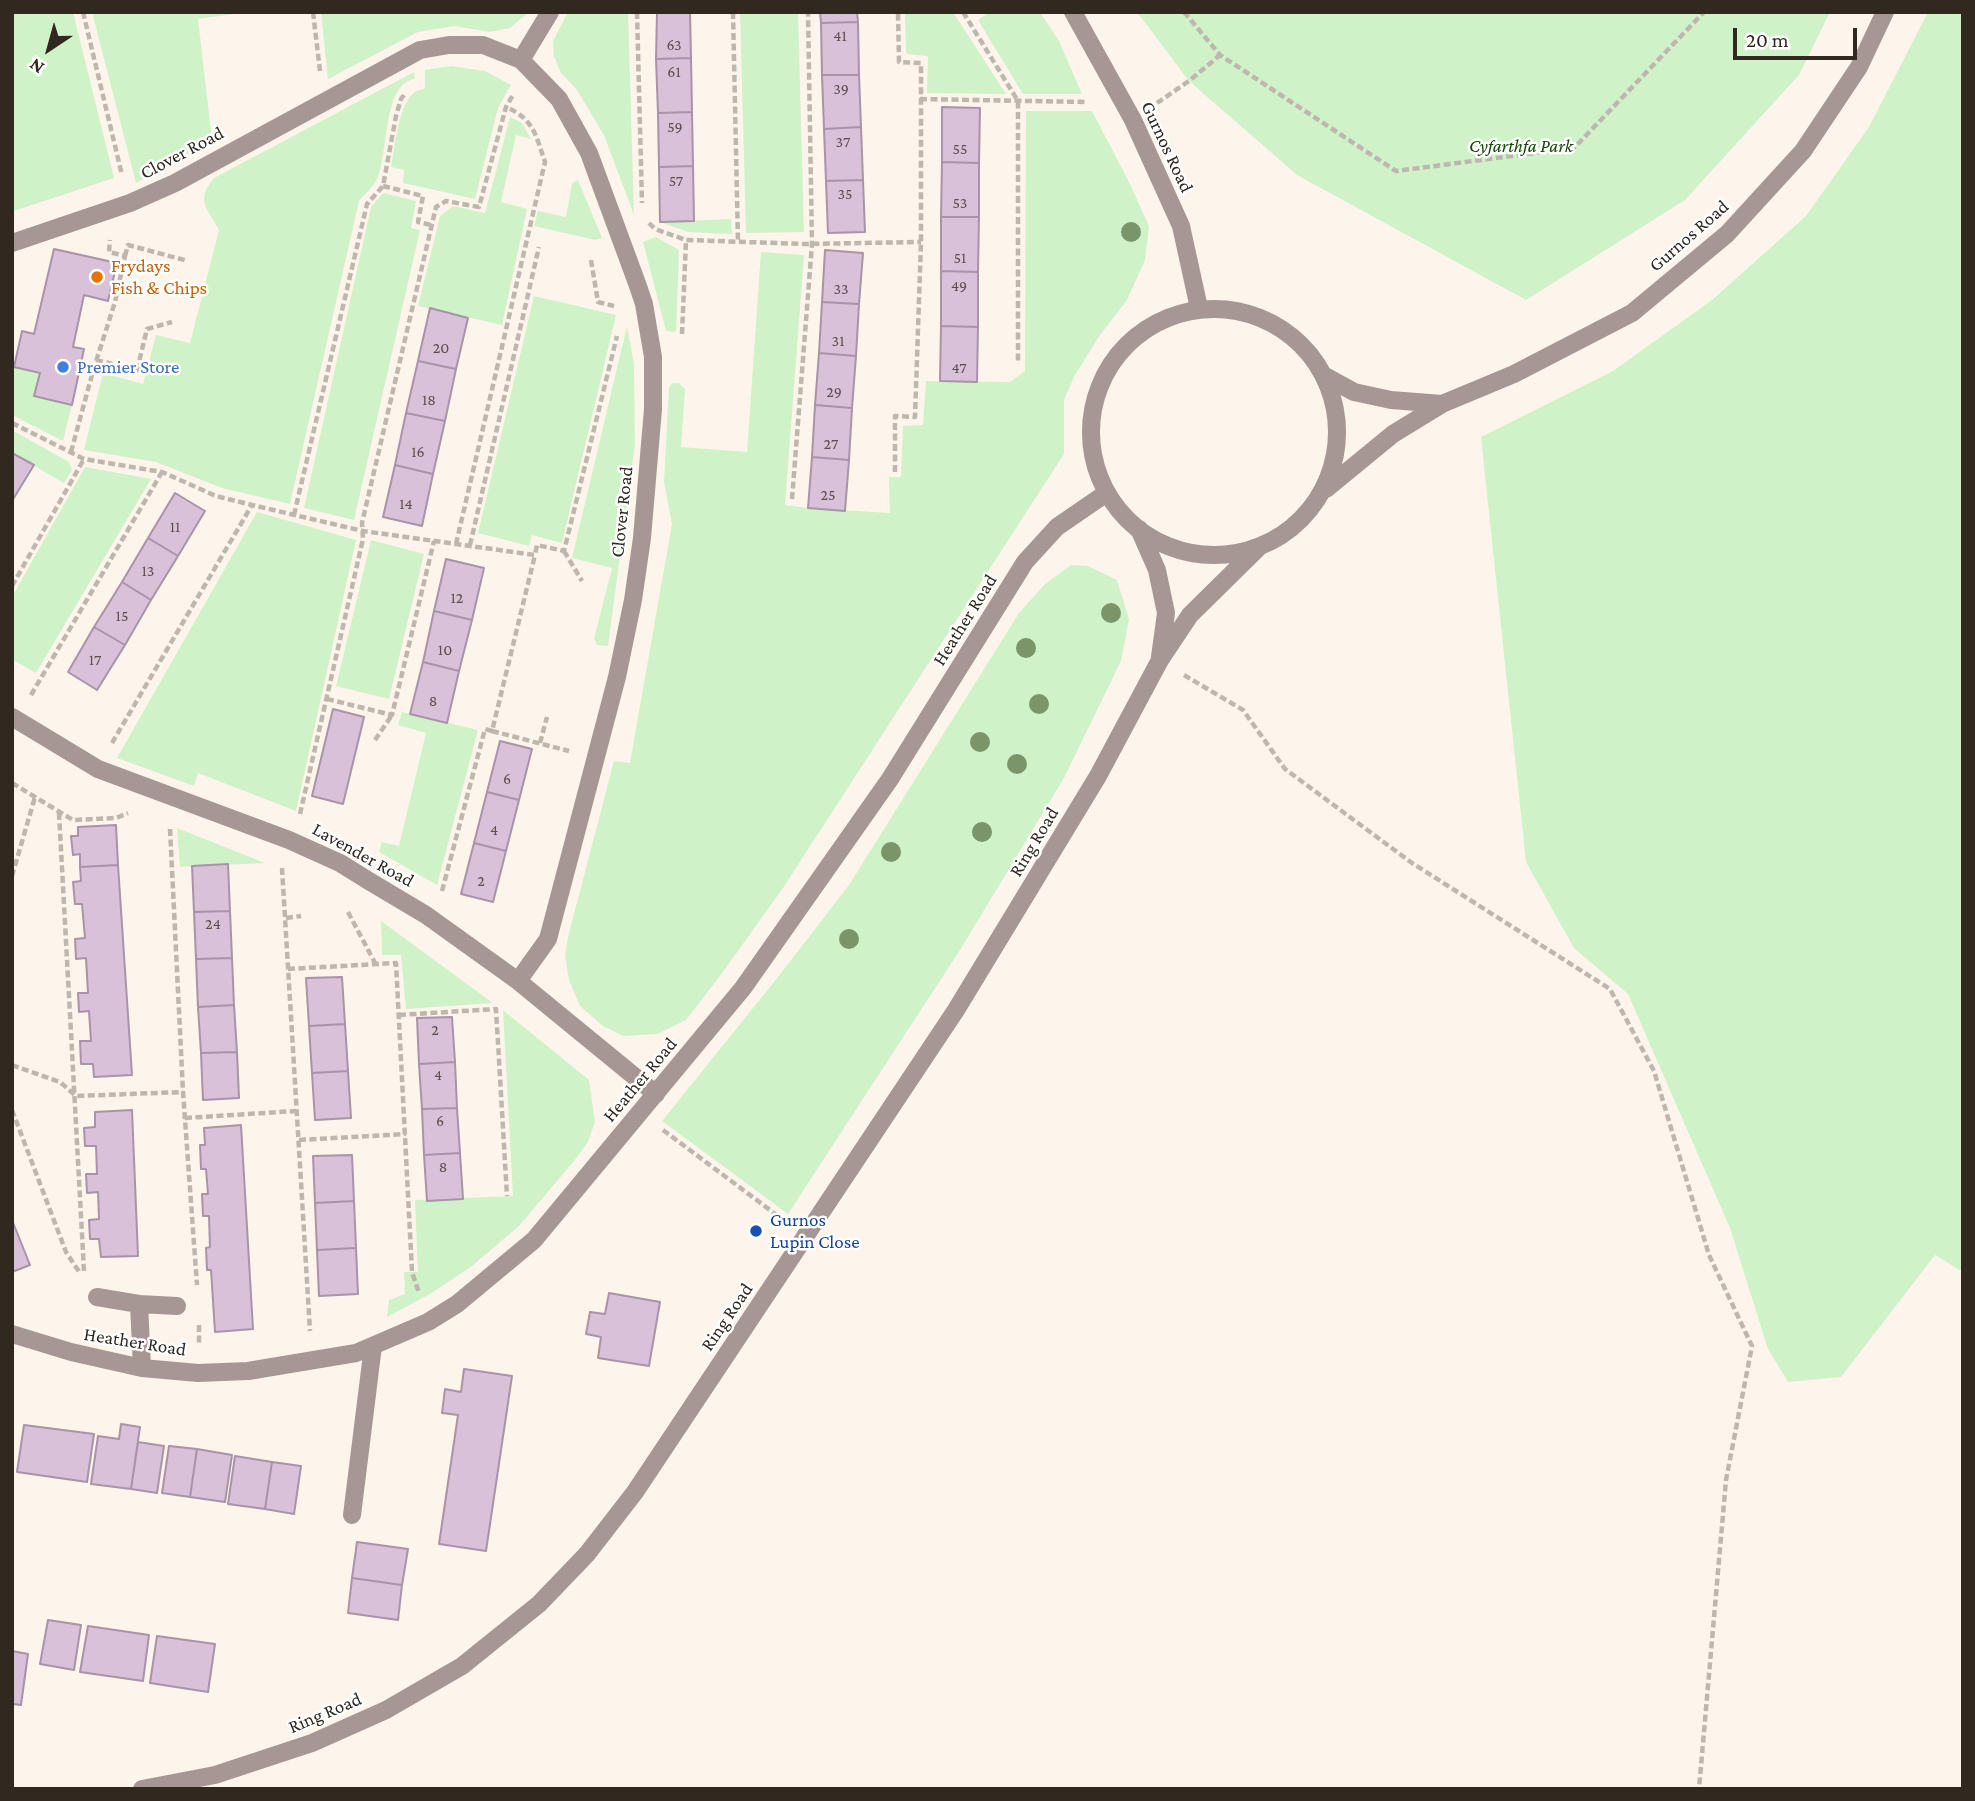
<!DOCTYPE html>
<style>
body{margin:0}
#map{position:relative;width:1975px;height:1801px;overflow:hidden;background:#fdf4eb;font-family:"Crimson Pro",serif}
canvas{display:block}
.frame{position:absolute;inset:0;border:14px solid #31281f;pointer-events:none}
.north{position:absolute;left:14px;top:14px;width:70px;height:70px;-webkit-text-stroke:5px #fff;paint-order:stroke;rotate:216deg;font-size:19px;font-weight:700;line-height:28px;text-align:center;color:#31281f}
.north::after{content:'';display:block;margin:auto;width:24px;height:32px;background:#31281f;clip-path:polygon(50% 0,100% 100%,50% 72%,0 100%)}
.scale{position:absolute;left:1733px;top:28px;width:124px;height:32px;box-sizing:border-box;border:4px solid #31281f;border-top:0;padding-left:9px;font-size:21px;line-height:24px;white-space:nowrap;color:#31281f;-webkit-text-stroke:5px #fff;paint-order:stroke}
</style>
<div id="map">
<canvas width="1975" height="1801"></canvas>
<div class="frame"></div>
<div class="north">N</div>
<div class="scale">20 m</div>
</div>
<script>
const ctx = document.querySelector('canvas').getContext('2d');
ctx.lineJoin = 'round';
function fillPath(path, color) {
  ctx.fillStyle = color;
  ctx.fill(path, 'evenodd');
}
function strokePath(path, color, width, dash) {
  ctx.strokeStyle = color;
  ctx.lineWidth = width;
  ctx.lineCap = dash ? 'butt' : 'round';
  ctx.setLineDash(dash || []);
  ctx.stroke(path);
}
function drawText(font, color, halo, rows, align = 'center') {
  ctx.font = font + ' "Crimson Pro",serif';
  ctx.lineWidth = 5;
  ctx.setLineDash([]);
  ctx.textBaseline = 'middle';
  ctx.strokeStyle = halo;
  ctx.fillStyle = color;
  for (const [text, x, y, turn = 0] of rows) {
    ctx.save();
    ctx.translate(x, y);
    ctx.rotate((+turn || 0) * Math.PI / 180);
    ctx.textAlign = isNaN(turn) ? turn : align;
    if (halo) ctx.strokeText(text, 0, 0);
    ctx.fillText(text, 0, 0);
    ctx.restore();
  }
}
const green = new Path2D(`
 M12,12H73L114,178L14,211L12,210Z
 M92,12H249L198,19L212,140L136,183Z
 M321,12H529L510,28L490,32L454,26L418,32L328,79Z
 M568,12H628L634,215L604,135L577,90L561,73L554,57L553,41Z
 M740,12H798L804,232L746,233Z
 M905,12H953L1006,94L927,93L928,56L906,54Z
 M990,12H1040L1059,41L1082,94H1023L978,20Z
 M1137,12H1830L1799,75L1685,200L1526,300L1297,175L1189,81Z
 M1928,12H1963V1272L1935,1255L1841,1377L1788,1382L1768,1349L1730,1228L1628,994L1574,948L1526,862L1481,437L1613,371L1712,300L1806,216L1869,127Z
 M451,66L485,71L511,85L498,108L475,199L403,183L404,170L391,167C395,147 398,104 415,92C416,91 424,89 425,88V70Z
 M414,72L415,79C382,83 389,154 377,179C373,187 365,194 359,201L290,504L222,488L156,462L84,450L103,373L143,384L156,335L190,343L219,230C207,207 195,201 214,178Z
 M1026,111H1092L1129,182L1149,226L1145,260L1127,300L1100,335L1075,375L1064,400V454L783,888L720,976L686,1020L657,1034L623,1036L603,1026L580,1006L569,980L565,955L569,933L614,761L630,763L672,524L664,482L669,387L672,383H679L685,389L681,447L747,452L761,252L804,255L785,505L808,508L890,513L889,477H901L903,426L923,425L926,381L1010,382L1025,371Z
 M510,117L522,123L531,139L516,135L501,202L527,209L502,325L418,306L440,216L453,206L485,213Z
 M578,180L602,238L595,240L534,226L538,211L566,217L572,183Z
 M383,193L416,201L411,228L420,230L354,520L304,508L371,207Z
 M731,219L732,234L688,232L660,222Z
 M656,237L679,250L676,332L666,331L643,242Z
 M534,296L616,315L562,543L532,535L529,546L478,533Z
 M627,326L634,364L635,444L608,646L597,645L594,639L612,568L572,558Z
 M12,366L40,373L35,396L72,405L63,441L12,415Z
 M12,430L69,462L72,470L64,483L12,453Z
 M85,467L151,479L36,673L13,660L12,597Z
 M257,512L356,540L296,811L198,773L194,786L117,758Z
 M371,540L424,554L389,699L336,686Z
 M1071,565L1088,566L1117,580L1129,619L1121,661L1064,778L960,950L788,1214L662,1121L778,977L849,885L1019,613L1045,584Z
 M402,712L478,730L437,885L379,852L382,842L399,846L426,733L398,725Z
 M177,828L265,863L180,867Z
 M381,921L493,1003L406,1009L401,955H382Z
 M503,1010L589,1080L595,1122L588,1142L574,1161L519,1226L472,1266L432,1293L387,1317L389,1300L405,1294L404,1272H418L415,1200L513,1196Z`);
const building = new Path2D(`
 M657,12H690L691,58L656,59Z
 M820,12H857L858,22L821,23Z
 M858,22L859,75H822L821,23Z
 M691,58L692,112L658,113L656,59Z
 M822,75H859L861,127L824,129Z
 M942,107L980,108L979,163L942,162Z
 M692,112L693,166L659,167L658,113Z
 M861,127L863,180L826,181L824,129Z
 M942,162L979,163V217H941Z
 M693,166L694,221L660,222L659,167Z
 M863,180L865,232L828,233L826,181Z
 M941,217H979L978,272L941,271Z
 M54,249L117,263L108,301L84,295L73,347L84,349L72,405L34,396L40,373L14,367L22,331L34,334Z
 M825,250L863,253L859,304L822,302Z
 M941,271L978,272V327L941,326Z
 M822,302L859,304L856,356L819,353Z
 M430,308L468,318L456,369L418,361Z
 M941,326L978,327L977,382L940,381Z
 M819,353L856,356L852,408L815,405Z
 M418,361L456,369L445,421L406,413Z
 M815,405L852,408L849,460L812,457Z
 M406,413L445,421L433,474L395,465Z
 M12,453L34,465L12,501Z
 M812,457L849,460L845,511L808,508Z
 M395,465L433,474L422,526L383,517Z
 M175,493L205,511L178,556L148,538Z
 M148,538L178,556L151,600L122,582Z
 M446,559L484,568L472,620L434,611Z
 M122,582L151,600L125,645L94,627Z
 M434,611L472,620L459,671L423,662Z
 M94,627L125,645L97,690L68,672Z
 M423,662L459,671L447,723L410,714Z
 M333,709L364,717L343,804L312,796Z
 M500,741L532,749L519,800L487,792Z
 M487,792L519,800L506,851L474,843Z
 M116,825L118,865L80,867V854L73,855L71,836H78V827Z
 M474,843L506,851L493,902L461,894Z
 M228,864L230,911L194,912L192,866Z
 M118,865L132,1075L94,1077L93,1064H81L80,1041H91L89,1011L79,1012L78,993H88L86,958L76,959L75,939L85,938L82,904H75L73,882L81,881L80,867Z
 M230,911L232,958L196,959L194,912Z
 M232,958L234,1005L198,1007L196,959Z
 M342,977L345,1024L309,1026L306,978Z
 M234,1005L237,1052L201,1053L198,1007Z
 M452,1017L455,1062L419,1064L417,1018Z
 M345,1024L348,1071L312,1073L309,1026Z
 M237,1052L239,1098L203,1100L201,1053Z
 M455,1062L457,1108L422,1109L419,1064Z
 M348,1071L351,1118L315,1120L312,1073Z
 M457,1108L460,1153L424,1155L422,1109Z
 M132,1110L138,1256L101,1257L99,1239H90L89,1220L99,1219L98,1192L87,1193L86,1174H97L96,1146H85L84,1128L95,1127V1112Z
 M241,1125L253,1329L215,1332L211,1270H207L206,1248L210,1247L209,1216H203L202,1194H208L206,1169H201L200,1145H205L204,1128Z
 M460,1153L463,1199L427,1201L424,1155Z
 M352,1155L354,1201L315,1203L313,1156Z
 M354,1201L356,1248L317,1250L315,1203Z
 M12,1220L30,1265L12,1272Z
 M356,1248L358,1294L319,1296L317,1250Z
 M609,1293L660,1302L649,1366L598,1358L601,1337L586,1334L590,1312L605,1314Z
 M464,1369L512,1376L486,1551L439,1544L458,1415L442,1413L445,1389L461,1392Z
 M121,1424L140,1427L131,1489L91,1484L98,1436L119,1439Z
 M24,1425L94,1434L87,1482L17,1472Z
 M138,1442L164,1446L157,1493L131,1489Z
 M169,1446L197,1449L190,1497L162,1493Z
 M197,1449L232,1455L225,1502L190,1497Z
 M235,1456L272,1462L265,1509L228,1504Z
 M272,1462L301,1466L294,1514L265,1509Z
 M357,1542L408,1549L402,1585L352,1578Z
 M352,1578L402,1585L398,1620L348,1613Z
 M48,1620L81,1625L74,1670L40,1664Z
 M88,1626L149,1635L143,1681L80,1672Z
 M157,1636L215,1644L208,1692L150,1683Z
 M12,1651L28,1654L21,1705L12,1704Z`);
const path = new Path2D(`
 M83,12L122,175
 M313,12L320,71
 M637,12L642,203
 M733,12L738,242
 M963,12L1018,101V364
 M1184,12L1220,55L1396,171L1574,148L1704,12
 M920,99L1087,102
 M1157,103L1189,81L1220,55
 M383,186L423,196L418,222L431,225
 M649,223L655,229L686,240
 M125,256L128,245L188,261
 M591,260L598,302L614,306
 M682,334L686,240L805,244L921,242
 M96,360L137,370L147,329L172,322
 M12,423L84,459L162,472L216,496L252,505L363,531L535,555L537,545L564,551L617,336
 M71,452L93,371L115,302L125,256L109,252L110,240
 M895,472V416L915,417L921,242V63L899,62L898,12
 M792,499L812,244L808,12
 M294,515L367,204L383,186L396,116L401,99L404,95
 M456,544L545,162C536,136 534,119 506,107
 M470,545L539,247
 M564,551L582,581
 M12,586L84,459
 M1184,675L1243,710L1285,769L1412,863L1610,989L1654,1071L1709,1255L1752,1346L1726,1480L1699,1789
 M31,695L162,472
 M327,699L392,715L434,541
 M492,731L569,751
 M375,740L392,715
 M112,743L252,505
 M540,743L547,717
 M12,783L73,820L116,818L128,813
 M59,813L84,1271
 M300,814L363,539L362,523L436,207L446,201L479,207L506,107L513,95
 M170,829L183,1092L197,1285
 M282,868L310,1331
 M12,876L35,797
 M442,891L485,729L492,731L535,555
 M348,912L375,963
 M286,918L301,916
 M288,969L396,963L412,1272L419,1293
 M399,1015L496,1009L507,1196
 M12,1065L60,1082L76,1096L183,1092
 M12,1110L66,1252L80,1273
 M185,1118L296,1111
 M663,1130L782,1219
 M299,1140L406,1134
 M199,1325V1344`);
const minor = new Path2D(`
 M1073,12L1133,120L1181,226L1199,308
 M521,60L550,12
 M12,243L130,203L175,183L420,50L449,45H483L521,60L559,99L589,153L638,286L644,304L653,357V409L642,538L633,600L617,677L548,939L518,981
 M1091 432a123 123 0 1 1 246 0a123 123 0 1 1-246 0Z
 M1323,375L1354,392L1391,400L1442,404
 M1326,489L1393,434L1442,404L1514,374L1632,313L1727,234L1803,151L1859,67L1885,12
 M1139,529L1157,570L1166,613L1160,657
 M12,717L98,769L289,840L340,863L369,881L426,915L518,981L656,1094
 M97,1297L139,1304L177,1306
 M139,1304L142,1368
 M12,1334L71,1352L142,1368L198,1373L248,1371L356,1353L428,1322L457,1304L534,1240L743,988L890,779L1025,562L1057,527L1105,494
 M352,1515L373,1346
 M142,1789L215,1775L312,1743L386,1710L462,1666L539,1604L587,1554L635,1492L956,1010L1098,776L1160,660L1190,615L1259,547`);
const trees = [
 [1131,232],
 [1111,613],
 [1026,648],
 [1039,704],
 [980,742],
 [1017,764],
 [982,832],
 [891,852],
 [849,939]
];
const markers = [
 [97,277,7,"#e8710a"],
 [63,367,7,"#3f7fe0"],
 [756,1231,7,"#1a4fb4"]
];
const numberNames = [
 ["41",840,36],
 ["63",674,45],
 ["61",674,72],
 ["39",841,89],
 ["59",675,127],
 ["37",843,142],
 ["55",960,149],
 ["57",676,181],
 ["35",845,194],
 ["53",960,203],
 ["51",960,258],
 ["49",959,286],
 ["33",841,289],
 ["31",838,341],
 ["20",441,348],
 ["47",959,368],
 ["29",834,392],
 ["18",429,400],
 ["27",831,444],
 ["16",418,452],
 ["25",828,495],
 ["14",406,504],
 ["11",175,527],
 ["13",148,571],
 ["12",457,598],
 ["15",122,616],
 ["10",445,650],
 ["17",95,660],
 ["8",433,701],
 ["6",507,779],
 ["4",494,830],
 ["2",481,881],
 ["24",213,924],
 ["2",435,1030],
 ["4",438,1075],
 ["6",440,1121],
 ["8",443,1167]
];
const parkNames = [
 ["Cyfarthfa Park",1521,146]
];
const streetNames = [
 ["Gurnos Road",1167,147,65],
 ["Clover Road",182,153,-28],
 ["Gurnos Road",1689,236,-41],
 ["Clover Road",622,512,-84],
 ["Heather Road",965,620,-58],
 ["Ring Road",1034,842,-59],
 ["Lavender Road",363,855,29],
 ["Heather Road",640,1080,-50],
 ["Ring Road",727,1317,-56],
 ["Heather Road",135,1342,9],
 ["Ring Road",325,1713,-23]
];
const foodNames = [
 ["Frydays",111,266],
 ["Fish & Chips",111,288]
];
const shopNames = [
 ["Premier Store",77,367]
];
const transitNames = [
 ["Gurnos",770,1220],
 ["Lupin Close",770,1242]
];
fillPath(green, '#d0f2c8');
fillPath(building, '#d9c2d9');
strokePath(building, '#a893a8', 2);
strokePath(path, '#bfb6ad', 4.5, [7, 3.5]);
strokePath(minor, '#a69795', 18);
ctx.fillStyle = '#7b956b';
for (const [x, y] of trees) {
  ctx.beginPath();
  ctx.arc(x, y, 10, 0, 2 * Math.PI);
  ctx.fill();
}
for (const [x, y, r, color] of markers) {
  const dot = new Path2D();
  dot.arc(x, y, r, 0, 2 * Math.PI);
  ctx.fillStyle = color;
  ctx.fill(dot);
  strokePath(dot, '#fff', 2.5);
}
drawText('16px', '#5b4e4e', null, numberNames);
drawText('italic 19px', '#114702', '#fff', parkNames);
drawText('19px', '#31281f', '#fff', streetNames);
drawText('19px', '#c56008', '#fff', foodNames, 'left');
drawText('19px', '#366cbe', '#fff', shopNames, 'left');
drawText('19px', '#164399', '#fff', transitNames, 'left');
</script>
